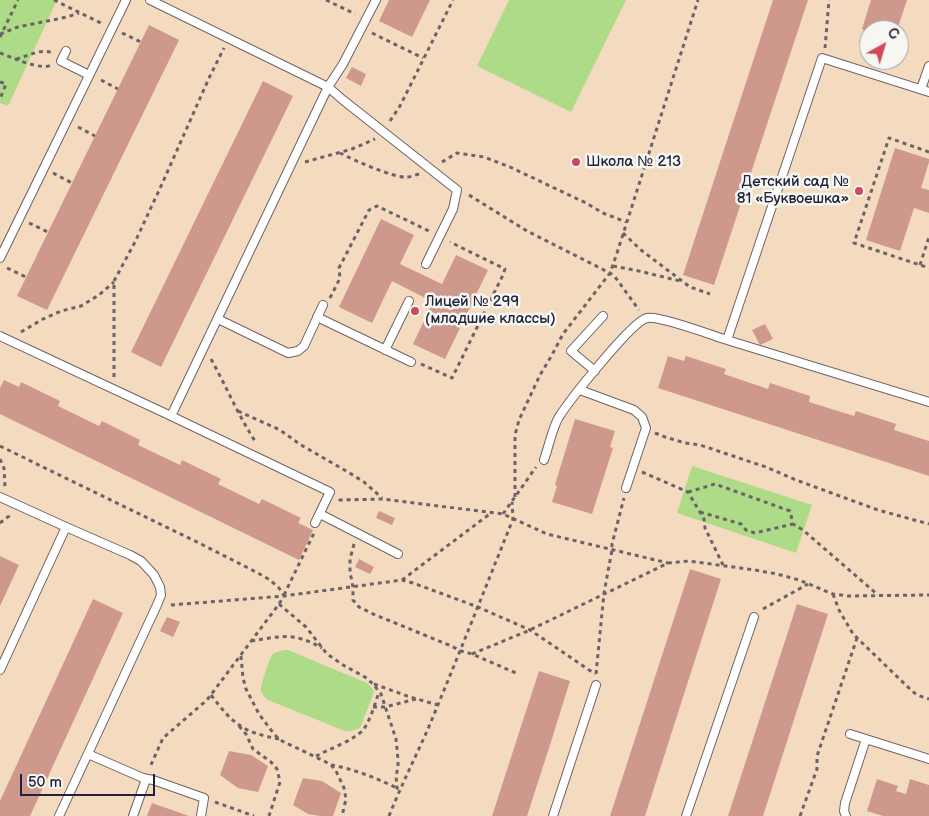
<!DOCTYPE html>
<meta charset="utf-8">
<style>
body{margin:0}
#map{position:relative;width:929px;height:816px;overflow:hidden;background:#f4dbbf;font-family:"Balsamiq Sans",sans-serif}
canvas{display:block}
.north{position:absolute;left:859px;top:20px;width:50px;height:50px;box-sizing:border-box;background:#f6f6f2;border:1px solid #a1a1a9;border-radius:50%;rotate:39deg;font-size:14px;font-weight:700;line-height:20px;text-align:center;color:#22223b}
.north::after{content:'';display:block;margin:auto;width:18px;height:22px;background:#d1495b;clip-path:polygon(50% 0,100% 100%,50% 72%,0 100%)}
.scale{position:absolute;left:20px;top:774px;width:135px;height:22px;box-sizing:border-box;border:2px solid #22223b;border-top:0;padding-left:6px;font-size:15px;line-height:18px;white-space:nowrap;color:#22223b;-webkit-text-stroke:4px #f6f6f2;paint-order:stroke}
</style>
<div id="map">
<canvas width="929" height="816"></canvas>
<div class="north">С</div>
<div class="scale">50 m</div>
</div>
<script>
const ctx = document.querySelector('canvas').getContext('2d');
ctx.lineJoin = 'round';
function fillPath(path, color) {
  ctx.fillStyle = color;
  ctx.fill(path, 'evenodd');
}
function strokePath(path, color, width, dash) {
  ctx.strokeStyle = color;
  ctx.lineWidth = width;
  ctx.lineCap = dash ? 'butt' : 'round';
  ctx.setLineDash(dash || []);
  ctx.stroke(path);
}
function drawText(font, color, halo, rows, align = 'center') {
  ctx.font = font + ' "Balsamiq Sans",sans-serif';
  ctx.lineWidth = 5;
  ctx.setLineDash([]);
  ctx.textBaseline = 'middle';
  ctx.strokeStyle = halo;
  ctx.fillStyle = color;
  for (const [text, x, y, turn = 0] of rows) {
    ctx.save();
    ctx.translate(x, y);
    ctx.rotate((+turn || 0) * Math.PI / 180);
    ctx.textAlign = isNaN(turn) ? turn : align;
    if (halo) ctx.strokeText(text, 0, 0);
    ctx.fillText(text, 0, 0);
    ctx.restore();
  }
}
const green = new Path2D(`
 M0,0H57L8,106L0,103Z
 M509,0H626L571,112L477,66Z
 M692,466L812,505L796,553L677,513Z
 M284,650H288L367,683L374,690L373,695L360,728L351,731H345L268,700C265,697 262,695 261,690C260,686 270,658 272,655C275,652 280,651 284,650Z`);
const building = new Path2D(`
 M389,0H430L412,37L379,21Z
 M773,0H808L714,285L683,275Z
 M871,0H907L897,30H869V32L862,29Z
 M149,25L179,40L47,310L17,296Z
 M352,67L366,74L361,86L346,78Z
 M263,81L293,96L161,367L131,352Z
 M895,148L929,159V162L921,188L929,190V213L914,208L900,251L866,240Z
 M381,219L414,235L400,264L442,284L456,255L488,270L445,359L413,344L433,302L392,281L372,323L339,307Z
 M765,324L773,339L760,345L752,330Z
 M668,356L684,361L686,356L726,369L724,374L768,389L770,383L810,396L809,402L854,416L856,411L896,424L894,430L929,441V476L658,388Z
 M4,380L19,387L21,382L60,401L58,406L99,426L102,421L140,440L138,445L180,465L182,460L221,479L218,484L259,504L262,499L301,518L298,523L313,530L299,560L0,414V388Z
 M575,419L615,431L610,447L613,448L592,514L552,502L557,486L555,485Z
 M379,511L395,518L392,525L376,518Z
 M0,556L19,565L0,606Z
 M359,559L374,567L370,574L355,567Z
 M690,569L721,579L676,719L645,816H610Z
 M93,599L123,613L30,816H0V801Z
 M797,604L828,614L763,816H728Z
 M167,617L180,622L173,637L160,631Z
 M539,671L570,681L550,745L527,816H492Z
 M229,751L251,755L268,766L258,792L238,788L220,775Z
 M303,778L322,781L341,793L333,816H320L308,814L293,805Z
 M877,779L898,786L896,791L906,794L910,779L929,785V816H883L867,811Z
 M152,803L189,816H147Z`);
const path = new Path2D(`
 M54,0L103,24
 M326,0L355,14
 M122,33L141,42
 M372,33L423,58
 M0,34L18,27L67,17L79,13
 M0,37L18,0
 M825,48L829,0
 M0,53C11,57 41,71 51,65
 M16,59C30,56 39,48 53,53
 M101,80L118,89
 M0,82L6,84L0,99
 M390,121L400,106L453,0
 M78,127L95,136
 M929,152L889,138L854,243L929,268
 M340,153C351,159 396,179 407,177C411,177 415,175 419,174
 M305,162L352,149L375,139
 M442,162L457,153L484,157L510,167L586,203L603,213L626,222
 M53,173L72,183
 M469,195L527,231L610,273L615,277L639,310
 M29,223L48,232
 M623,233L641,250L690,287L710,294
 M920,265L929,237
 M613,266L639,271L680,281
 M7,268L26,277
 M330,298L340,278L339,268L369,210L377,206L429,231
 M21,332L43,319L61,311L81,306L99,295L114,282
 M211,359C226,386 238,415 255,441
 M421,364L452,378L503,275L505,269L450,242
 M114,377V281L135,242L162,184L209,78L224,48
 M238,411L280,430L301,445L348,472L364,482L382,498
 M655,433L665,437L685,443L700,445L766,467L796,480L878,510L929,524
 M0,446L203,545L256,572L270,580L279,588L284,596L279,604L207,700L163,738L150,767
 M0,459L4,468L5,487
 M642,472L688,492L704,519L705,528L723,565
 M688,492L715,484L790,511L793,524L803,530L878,595
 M515,497V435L519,420L540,375L552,355L563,334L610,273L617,253L698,0
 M339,499L340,500L383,499L503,514L547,534L668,563
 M700,512L741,524L746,530L755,533L793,524
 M503,514L536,467
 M0,523L9,516L10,513
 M354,544L350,559V572L353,587V600L359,607L373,614L449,645L461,651L472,654L516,673
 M402,580L491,513
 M833,594L839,610L853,634L912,691L917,695L929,699
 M284,595L314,533
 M279,604L306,627L327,654L343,665L365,677L373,684L381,694L396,739L398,759V767L396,776L397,788L400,790
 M171,605L284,596L402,580L413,583L478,607L530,630L595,674
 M763,609L808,584
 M251,641C283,636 293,632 322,648
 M472,654L530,630L668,563L689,561L755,570L777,574L799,580L833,594L848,596L929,595
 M241,656L243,678L246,689L259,714L274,734L280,740L324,761L331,765L336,771L344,788L346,799L342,816
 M596,674L604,593L612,550V544L624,498
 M374,684L410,697L438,705
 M211,695C233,724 242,732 279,739
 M373,707H385L416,699
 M239,726L246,734L253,749L271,762L277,769L280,782L269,816
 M316,756C329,749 355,740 364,729C371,718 375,704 379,692
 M331,765C354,769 376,778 397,788
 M215,802L254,816
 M389,816C401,786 415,758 428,729C457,659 485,589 513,519L512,502
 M800,816L817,769V756L857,638`);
const service = new Path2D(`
 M150,0L328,87L343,100L457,190L453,209L426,264
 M66,51L61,61L89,75
 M921,89L929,66
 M929,92L822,58L727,340L929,402
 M0,258L126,0
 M317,317L411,362
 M218,319L288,353L298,351L304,346L323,305
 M0,336L171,416L330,492L315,523
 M385,350L409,301
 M595,371L571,351L603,316
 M580,390L634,410L642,417L646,428L626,488
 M171,416L328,87L343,64L376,0
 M544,460C548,449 553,426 559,417C569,401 632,321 647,318C661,316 711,335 727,340
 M0,497L66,527L0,670
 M320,514L398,554
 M850,734L929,759
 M88,754L143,778L153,780L204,798L201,816
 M59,816L157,605L161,595L160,587L154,575L141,561L130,555L66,527
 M133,816L146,779
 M553,816L596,685
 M686,816L754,617
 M846,816L844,811L845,803L866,739`);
const markers = [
 [576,162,5,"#d1495b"],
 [859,191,5,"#d1495b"],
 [415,311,5,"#d1495b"]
];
const poiNames = [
 ["Школа № 213",586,162],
 ["Детский сад №",849,182,"right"],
 ["81 «Буквоешка»",849,199,"right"],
 ["Лицей № 299",425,302],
 ["(младшие классы)",425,319]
];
fillPath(green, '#aedb87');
fillPath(building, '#ce988c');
strokePath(service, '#6c6369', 10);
strokePath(path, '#6c6369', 3, [4, 4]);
strokePath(service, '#fff', 8);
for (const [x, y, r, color] of markers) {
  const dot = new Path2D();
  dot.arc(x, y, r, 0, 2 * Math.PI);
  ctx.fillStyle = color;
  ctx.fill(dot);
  strokePath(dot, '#f6f6f2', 2);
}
drawText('15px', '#22223b', '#f6f6f2', poiNames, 'left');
</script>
